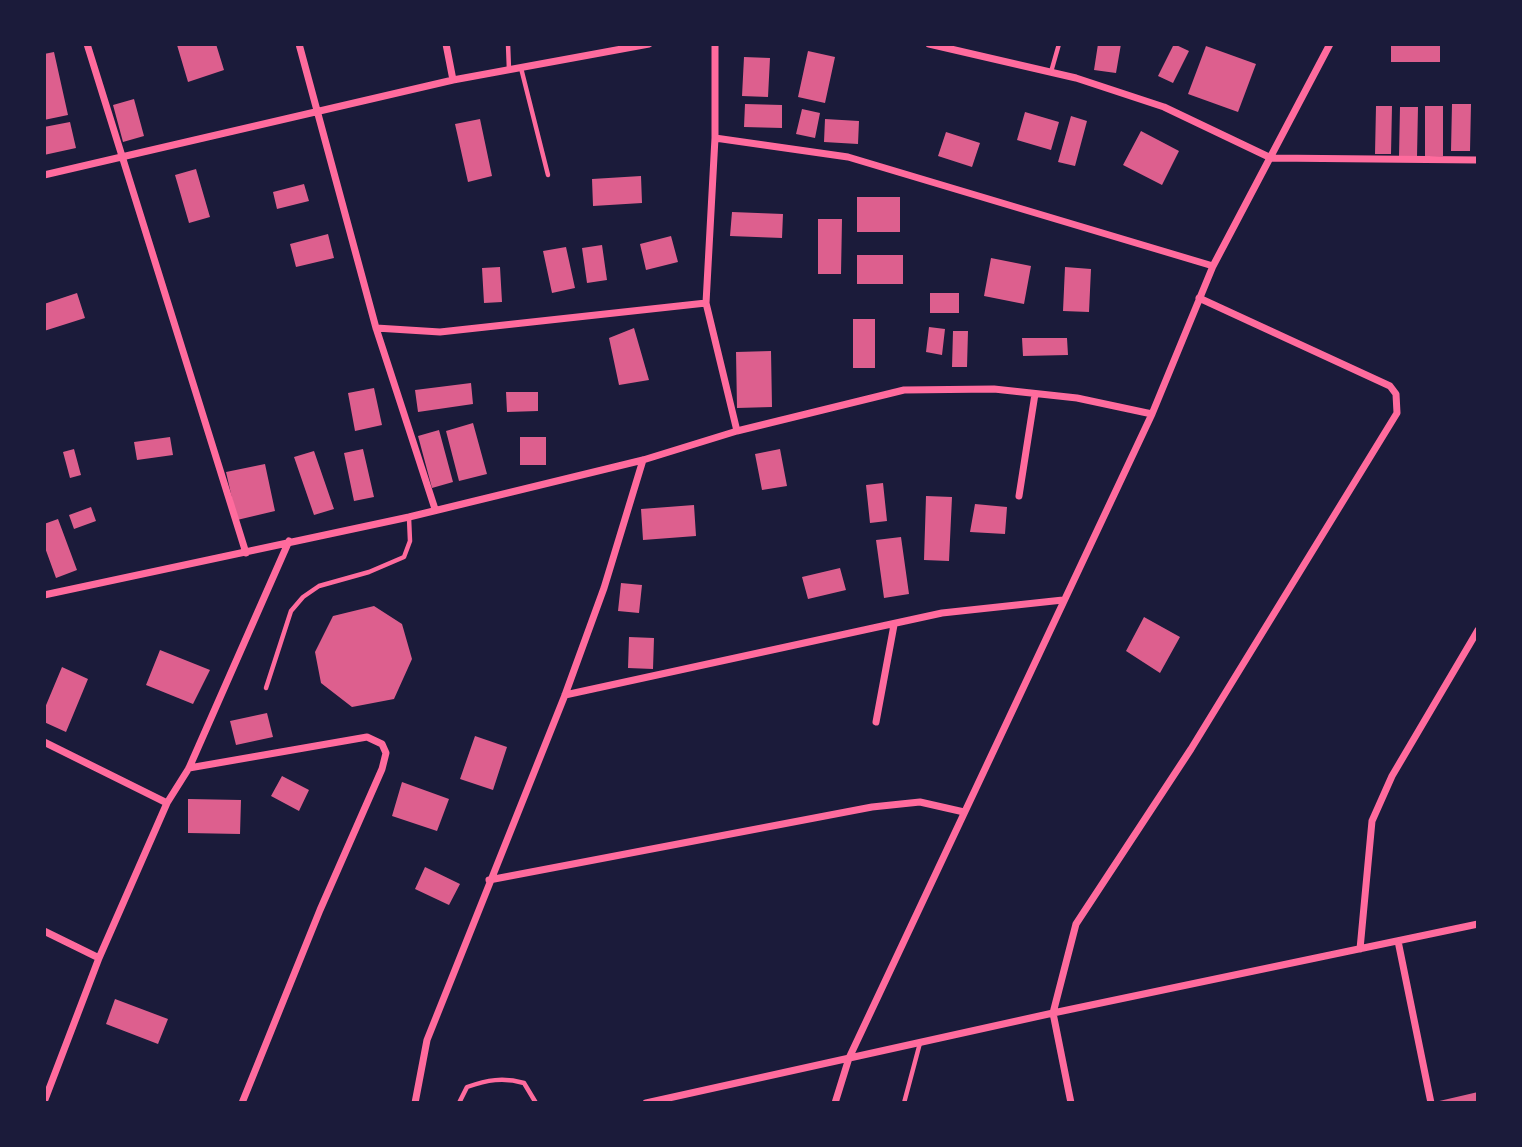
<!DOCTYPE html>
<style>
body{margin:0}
#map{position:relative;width:1522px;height:1147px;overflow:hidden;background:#1b1b3a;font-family:"Nunito Sans",sans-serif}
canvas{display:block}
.frame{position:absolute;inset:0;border:46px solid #1b1b3a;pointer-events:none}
</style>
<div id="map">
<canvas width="1522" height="1147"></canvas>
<div class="frame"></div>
</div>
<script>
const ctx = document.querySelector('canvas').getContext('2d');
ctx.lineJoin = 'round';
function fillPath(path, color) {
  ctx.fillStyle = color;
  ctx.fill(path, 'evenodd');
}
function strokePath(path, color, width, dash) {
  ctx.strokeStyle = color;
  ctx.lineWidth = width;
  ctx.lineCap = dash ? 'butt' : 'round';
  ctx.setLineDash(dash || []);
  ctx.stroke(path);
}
const building = new Path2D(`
 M182,44H216L224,70L188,82L177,45Z
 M1098,44H1121L1116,73L1094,70Z
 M1174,44L1189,51L1173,83L1158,76Z
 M1391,44H1440V62H1391Z
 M1206,46L1256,64L1238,112L1188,94Z
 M808,51L835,57L825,103L798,97Z
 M54,52L68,115L44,120V54Z
 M744,57L770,58L768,97L742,96Z
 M134,99L144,136L123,142L113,105Z
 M745,104L782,105V128L744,127Z
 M1452,104H1471L1470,151H1451Z
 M1376,106H1392L1391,154H1375Z
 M1425,106H1443V156H1425Z
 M1400,107H1418L1417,157H1399Z
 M802,109L820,113L815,138L796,134Z
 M1025,112L1059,122L1051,150L1017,140Z
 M1071,116L1087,121L1075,166L1058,162Z
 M480,119L492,176L468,182L455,124Z
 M825,119L859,121L858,144L824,142Z
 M70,122L76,148L44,155V127Z
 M1141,131L1179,151L1162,185L1123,165Z
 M946,132L980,143L972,167L938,156Z
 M196,169L210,217L189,223L175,175Z
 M641,176L642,203L593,206L592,179Z
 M304,184L309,201L277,209L273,192Z
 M857,197H900V232H857Z
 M732,212L783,214L782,238L730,236Z
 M818,219H842L841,274H818Z
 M328,234L334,258L296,267L290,244Z
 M671,236L678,262L646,270L640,244Z
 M602,245L607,280L587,283L582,248Z
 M566,247L575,288L552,293L543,251Z
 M857,255H903V284H857Z
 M991,258L1031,266L1024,304L984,296Z
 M500,267L502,302L484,303L482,268Z
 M1065,267L1091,269L1089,312L1063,311Z
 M77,293L85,318L44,331V304Z
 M930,293H959V313H930Z
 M853,319H875V368H853Z
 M929,327L945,329L942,355L926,352Z
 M634,328L649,380L619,385L609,338Z
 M953,331H968L967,367H952Z
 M1022,338H1067L1068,355L1023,356Z
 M771,351L772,407L737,408L736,352Z
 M471,383L473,404L418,412L415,390Z
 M374,388L382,425L355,431L348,393Z
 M506,392H538V411L507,412Z
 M473,423L487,474L459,481L446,431Z
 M439,430L453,482L432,488L418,436Z
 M170,437L173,455L137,460L134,442Z
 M520,437H546V465H520Z
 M74,449L81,475L70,478L63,452Z
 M363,449L374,497L354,501L344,453Z
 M780,449L787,486L762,490L755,454Z
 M314,451L334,509L314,515L294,457Z
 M265,464L275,511L237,520L226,472Z
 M883,483L887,521L870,523L866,485Z
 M926,496L952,497L949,561L924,560Z
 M975,504L1007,507L1005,534L970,532Z
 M694,505L696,536L643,540L641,509Z
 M91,507L96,521L74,529L69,515Z
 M58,519L77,570L56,578L44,545V524Z
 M901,537L909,594L884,598L876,540Z
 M840,568L846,590L808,599L802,577Z
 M621,583L642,585L639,613L618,611Z
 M374,606L402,624L412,659L394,699L352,707L321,683L315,652L333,616Z
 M1144,617L1180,637L1160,673L1126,651Z
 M629,637L654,638L653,669L628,668Z
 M160,650L210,670L193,704L146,685Z
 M62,667L88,679L66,732L44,722V710Z
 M267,713L273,737L236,745L230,721Z
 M475,736L507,747L493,790L460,779Z
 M282,776L309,790L299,811L271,796Z
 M402,782L449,799L437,831L392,816Z
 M188,799L241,800L240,834L188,833Z
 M425,867L460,884L449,905L415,889Z
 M115,999L168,1019L158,1044L106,1024Z
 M1478,1092V1103H1435V1102Z`);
const service = new Path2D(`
 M508,44L509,70
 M521,68L548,175
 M1051,72L1059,44
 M266,688L291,611L303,597L319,586L369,572L404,557L410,541L409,518
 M459,1103L467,1087C487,1080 503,1077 524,1083L536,1103
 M904,1103L920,1043`);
const minor = new Path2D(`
 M87,44L246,553
 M299,44L376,328L435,509
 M446,44L453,80
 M715,44V138L706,303L737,431
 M929,44L1076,78L1164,107L1271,158L1478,160
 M715,138L848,157L1213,266
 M44,175L453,80L649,44
 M376,328L440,332L706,303
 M1019,496L1035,394
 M44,595L409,517L643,460L737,431L904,390L994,389L1077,398L1152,414
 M565,695L942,613L1063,600
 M876,722L894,625
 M44,742L167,803
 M189,768L367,737L382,744L386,753L382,769L320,910L242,1103
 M489,880L872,807L920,802L964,812
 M44,931L99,958
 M1398,941L1431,1103
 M1360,949L1372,821L1392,776L1478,630
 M44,1102L99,958L167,803L189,768L289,541
 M415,1103L427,1040L565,695L604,588L643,460
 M646,1103L1053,1013L1478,924
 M835,1103L849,1058L1152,414L1213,266L1330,44
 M1071,1103L1053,1013L1076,924L1191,749L1397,413L1396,394L1390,386L1199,298`);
fillPath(building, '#dd5f8e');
strokePath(service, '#ff6b9d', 4.5);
strokePath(minor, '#ff6b9d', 7);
</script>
